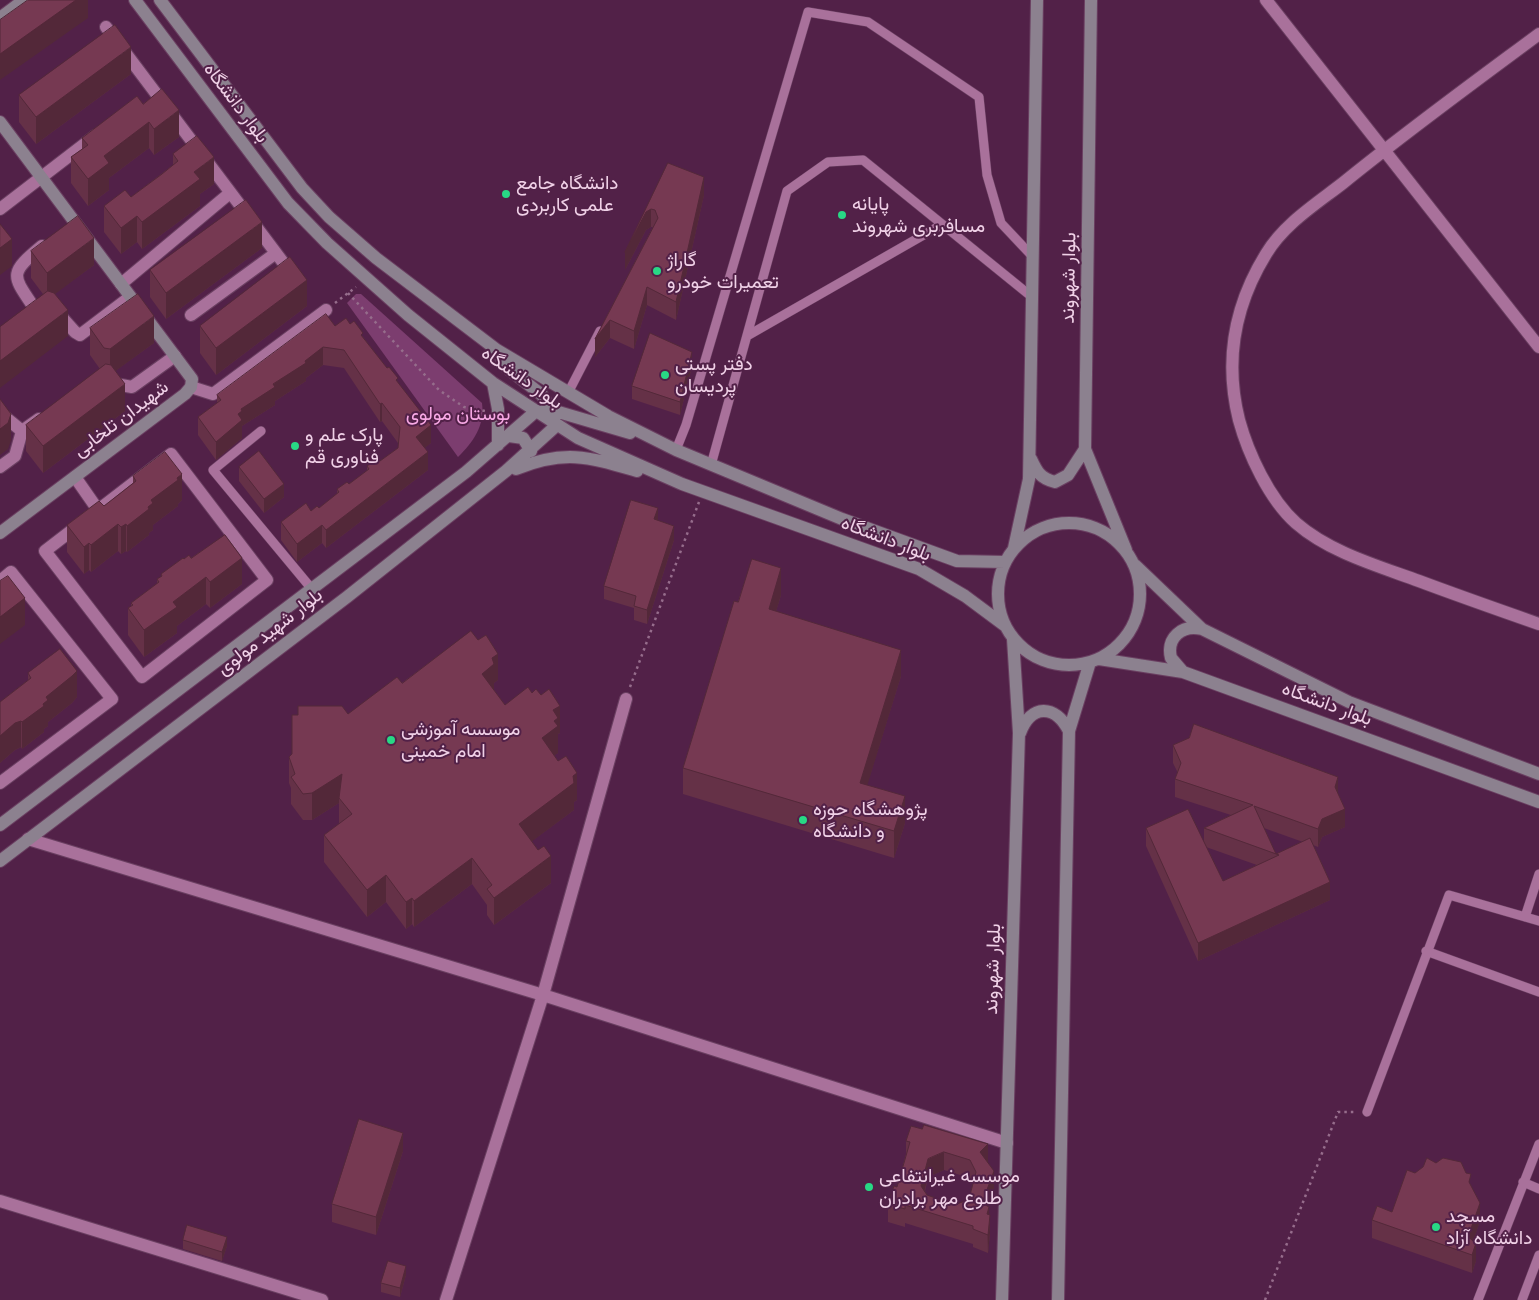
<!DOCTYPE html>
<meta charset="utf-8">
<style>
body{margin:0}
canvas{display:block;background:#522148}
</style>
<canvas width="1539" height="1300"></canvas>
<script>
const ctx = document.querySelector('canvas').getContext('2d');
ctx.lineJoin = 'round';
function fillPath(path, color) {
  ctx.fillStyle = color;
  ctx.fill(path, 'evenodd');
}
function strokePath(path, color, width, dash) {
  ctx.strokeStyle = color;
  ctx.lineWidth = width;
  ctx.lineCap = dash ? 'butt' : 'round';
  ctx.setLineDash(dash || []);
  ctx.stroke(path);
}
function drawText(font, color, halo, rows, align = 'center') {
  ctx.font = font + ' Figtree,Vazirmatn,sans-serif';
  ctx.lineWidth = 4;
  ctx.setLineDash([]);
  ctx.textBaseline = 'middle';
  ctx.strokeStyle = halo;
  ctx.fillStyle = color;
  for (const [text, x, y, turn = 0] of rows) {
    ctx.save();
    ctx.translate(x, y);
    ctx.rotate((+turn || 0) * Math.PI / 180);
    ctx.textAlign = isNaN(turn) ? turn : align;
    if (halo) ctx.strokeText(text, 0, 0);
    ctx.fillText(text, 0, 0);
    ctx.restore();
  }
}
const green = new Path2D(`
 M356,294H361L482,403C485,426 473,442 458,457L347,303Z`);
const path = new Path2D(`
 M348,293L439,390L464,407L485,411
 M335,303L356,287
 M630,687L699,502
 M1265,1300L1338,1112H1357`);
const lane = new Path2D(`
 M747,336L941,225
 M568,393L600,331
 M261,431L213,470L311,588
 M676,450L686,425L808,12L868,22L979,97L987,175L1001,223L1033,257
 M711,465L787,191L828,162L863,160L1032,297
 M1525,917L1539,874
 M1426,951L1539,992
 M1367,1112L1449,895L1539,921
 M1523,1182L1539,1189
 M1478,1300L1539,1144
 M1522,1300L1539,1255`);
const street = new Path2D(`
 M1266,0L1539,347
 M106,27L288,269L282,274
 M1539,34C1473,83 1407,131 1343,183C1316,204 1284,224 1266,254C1234,306 1224,360 1239,420C1248,453 1269,499 1296,523C1329,552 1378,566 1419,581C1459,596 1499,610 1539,624
 M0,209L95,136
 M121,284L230,193
 M35,309C12,275 8,274 42,246
 M58,313L75,332L80,335L130,297
 M191,315L276,253
 M110,383L132,387L175,356
 M191,387L213,394L326,310
 M0,413L22,431L39,419
 M171,454L267,580L142,677L45,551Z
 M0,467L15,456L22,431
 M75,477L98,510
 M0,581L11,572L112,699L0,783
 M28,839L543,995L1007,1143
 M0,1201L322,1300
 M446,1300L543,995L626,699`);
const secondary = new Path2D(`
 M135,0L288,203L327,243L408,315L493,383L578,438L682,484L919,569L965,596L1004,625
 M160,0L302,188L329,217L376,258L497,350L608,416L676,450L842,519L957,561L1005,562
 M1091,0L1085,449L1126,550
 M0,18L24,0
 M0,122L192,379L191,387L185,394L0,533
 M498,352L506,367L542,395L555,416
 M493,383L498,409V445
 M509,436L523,438L531,451
 M1031,459C1037,472 1040,478 1055,482L1068,475L1085,449
 M516,469C565,449 589,457 637,471
 M998 594a71 71 0 1 1 142 0a71 71 0 1 1-142 0Z
 M1014,548L1029,479L1037,0
 M1135,565L1202,629L1349,702L1539,774
 M1099,659L1183,672L1539,802
 M1183,672L1171,658C1166,638 1182,624 1202,629
 M1020,733C1031,704 1055,704 1069,731
 M0,825L466,472L535,412L555,411L630,433
 M0,861L347,597L506,471L557,425
 M1002,1300L1019,733L1013,639
 M1058,1300L1069,731L1090,662`);
const wall = new Path2D(`
 M131,74L36,144L19,122V95Z
 M143,104L179,137L154,155L149,148L109,178V190L88,206L71,183V157L82,149V138Z
 M173,154L214,184L200,194V206L142,249L137,242L121,254L104,232V206L131,197L173,165Z
 M668,163L704,195L676,320L647,305L634,349L610,338L595,357V339L653,227H651L646,230L625,270Z
 M262,248L166,319L150,297V270Z
 M31,251L94,265L54,294L68,336L43,294L31,278Z
 M307,306L216,375L200,353V326Z
 M350,324L363,337L398,383L431,443L424,448L428,470L326,548L322,543L297,562L281,540V522L319,508L337,494V489L349,484L367,471V466L380,461L398,448V443L382,421L380,422L344,368L323,365L306,378V381L275,401V405L242,426V438L216,460L198,435V417L217,403V395L335,326Z
 M90,328L154,343L115,371L125,411L43,473L26,451V425L100,369L90,355Z
 M692,366L680,415L632,399V386Z
 M239,467L284,497L264,513L239,481Z
 M133,476L182,500L178,504V506L153,525V530L149,533V535L127,552L126,551L121,554L118,551L91,572L89,570L84,574L67,552V525L104,506L133,483Z
 M658,521L674,540L647,624L634,620V608L604,599V586Z
 M191,558L242,584L210,608L206,604L177,626V633L144,657L128,635V608L131,606V603L157,584V579L161,577V574L184,559Z
 M781,595L776,611L901,676L867,785L905,823L894,858L683,794V768L738,602Z
 M28,673L77,697L72,703L48,722V726L44,729V732L22,749L21,747L15,750L0,763V702L28,680Z
 M498,680L494,683V691L505,705L560,733L558,734V753L554,755L577,800L574,802V810L532,841L551,883L494,925L487,915V905L472,884L414,927L412,924L406,929L386,902L367,917L324,862V835L339,824V803L312,820H303L291,804V788L289,783V757L348,714L402,683Z
 M1173,745L1338,795L1345,827L1322,837L1318,847L1313,845L1330,900L1198,961L1146,846V828L1204,842V828L1231,815L1175,797V779L1178,773L1173,763ZM1264,828L1303,842L1276,854ZM1206,847L1257,865L1223,881Z
 M906,1141L988,1163L994,1189L987,1206L989,1215L990,1233L988,1253L973,1247V1244L905,1223V1227L888,1222V1204L897,1187L906,1154ZM944,1170L970,1178L973,1184L969,1199L955,1205L927,1195L925,1191L928,1177Z
 M403,1151L376,1235L332,1222V1204Z
 M1415,1173L1471,1185L1480,1221L1473,1241L1476,1261L1472,1273L1372,1238V1220L1392,1212Z
 M183,1240L227,1246L222,1261L183,1249Z
 M406,1275L400,1297L381,1292V1283Z`);
const shadedWall = new Path2D(`
 M76,0H88V18L0,80V54Z
 M131,47V74L36,144V117Z
 M179,110V137L154,155V129Z
 M149,122V148L109,178V190L88,206V179L104,156Z
 M214,157V184L200,194V206L142,249V222L194,172Z
 M704,177V195L676,320V302Z
 M651,209V227L646,230L625,270V252L646,212Z
 M137,216V242L121,254V228Z
 M262,222V248L166,319V293Z
 M94,238V265L47,300V273Z
 M12,239V266L0,275V248Z
 M307,280V306L216,375V348Z
 M647,287V305L634,349V331Z
 M68,310V336L0,388V361Z
 M154,316V343L110,375V349Z
 M610,320V338L595,357V339Z
 M323,347V365L306,378V381L275,401V405L242,426V438L216,460V442L238,414L241,409Z
 M692,352V366L680,415V402Z
 M125,384V411L43,473V446Z
 M382,403V421L380,422V404Z
 M11,414V440L8,449L0,455V429Z
 M431,425V443L416,455V437Z
 M428,452V470L326,548V530Z
 M182,474V500L178,504V506L153,525V530L149,533V535L127,552V526L148,507L151,500Z
 M284,484V497L264,513V499Z
 M658,508V522L654,519Z
 M118,524V551L91,572V545Z
 M126,524V551L121,554V527Z
 M322,525V543L297,562V544Z
 M674,526V540L647,624V610Z
 M89,543V570L84,574V547Z
 M242,558V584L210,608V582Z
 M781,568V595L769,635V609Z
 M206,577V604L177,626V633L144,657V630L173,602Z
 M25,598V625L0,644V617Z
 M901,650V676L860,809V783Z
 M498,654V680L494,683V691L482,674L492,658Z
 M77,671V697L72,703L48,722V726L44,729V732L22,749V722L43,704L46,697Z
 M560,706V733L558,734V753L542,764V738L553,710Z
 M21,721V747L15,750L0,763V736L15,723Z
 M577,773V800L574,802V810L519,851V824Z
 M342,774L339,798V803L312,820V793Z
 M1338,777V795L1335,787Z
 M905,796V823L894,858V831Z
 M1345,809V827L1322,837L1318,847V829L1322,819Z
 M551,856V883L494,925V898Z
 M472,858V884L414,927V901Z
 M386,875V902L367,917V890Z
 M1330,882V900L1198,961V943Z
 M412,898V924L406,929V902Z
 M403,1133V1151L376,1235V1217Z
 M988,1144V1163L980,1170V1152Z
 M944,1152V1170L928,1177L921,1204V1186L928,1159Z
 M994,1171V1189L982,1221V1203Z
 M1480,1203V1221L1469,1254L1468,1237Z
 M989,1207L990,1233L988,1253L987,1214Z
 M227,1237V1246L222,1261V1252Z
 M1476,1243V1261L1472,1273V1255Z
 M406,1266V1275L400,1297V1288Z`);
const building = new Path2D(`
 M28,0H76L0,54V20Z
 M115,25L131,47L36,117L19,95Z
 M162,89L179,110L154,129L149,122L104,156L109,163L88,179L71,157L88,145L82,138L137,96L143,104Z
 M197,136L214,157L194,172L200,179L142,222L137,216L121,228L104,206L125,190L131,197L162,174L178,161L173,154Z
 M668,163L704,177L676,302L647,287L634,331L610,320L595,339L658,218L655,210L651,209L646,212L625,252Z
 M246,200L262,222L166,293L150,270Z
 M78,216L94,238L47,273L31,251Z
 M0,224L12,239L0,248Z
 M290,257L307,280L216,348L200,326Z
 M48,291L54,293L68,310L0,361V327Z
 M138,294L154,316L110,349L104,348L90,328Z
 M326,314L335,326L346,318L350,324L354,321L363,333L361,335L387,368L389,367L398,378L396,380L431,425L416,437L428,452L326,530L322,525L297,544L281,522L306,503L311,511L317,506L319,508L339,492L337,489L347,482L349,484L369,469L367,466L378,458L380,461L398,448L400,427L382,403L380,404L344,350L323,347L305,361L306,363L273,384L275,387L241,409L242,411L238,414L242,420L216,442L198,417L221,400L217,395Z
 M650,333L692,352L680,402L632,386Z
 M106,364L111,365L125,384L43,446L26,425Z
 M0,399L11,414L8,423L0,429Z
 M259,451L284,484L264,499L239,467Z
 M165,452L182,474L177,478L178,480L151,500L153,503L148,507L149,509L127,526L126,524L121,527L118,524L91,545L89,543L84,547L67,525L99,501L104,506L136,481L133,476Z
 M631,500L658,508L654,519L674,526L647,610L634,606L636,596L604,586Z
 M225,535L242,558L210,582L206,577L173,602L177,607L144,630L128,608L133,605L131,603L159,582L157,579L162,576L161,574L183,558L184,559L189,555L191,558Z
 M752,559L781,568L769,609L901,650L860,783L905,796L894,831L683,768L734,601L738,602Z
 M8,576L25,598L0,617V581Z
 M471,631L478,640L486,635L498,654L492,658L494,664L482,674L505,705L528,687L532,693L536,689L541,695L549,689L560,706L553,710L558,718L554,721L558,726L542,738L558,761L566,756L577,773L573,776L574,783L519,824L538,850L544,846L551,856L494,898L487,889L492,885L472,858L414,901L412,898L406,902L386,875L367,890L324,835L352,814L339,798L342,774L312,793L303,794L291,777L295,774L289,757L292,754V715H298V706H342L348,714L397,677L402,683Z
 M60,649L77,671L72,676L46,697L48,700L43,704L44,706L22,722L21,721L15,723L0,736V702L31,678L28,673Z
 M1194,724L1338,777L1335,787L1345,809L1322,819L1318,829L1254,806L1276,854L1310,838L1330,882L1198,943L1146,828L1188,809L1223,881L1279,855L1204,828L1253,805L1175,779L1181,763L1173,745L1189,738Z
 M359,1119L403,1133L376,1217L332,1204Z
 M924,1125L988,1144L980,1152L994,1171L982,1203L989,1207L987,1214L990,1215L988,1235L973,1229V1226L905,1205V1209L888,1204L894,1186L897,1187L910,1142L906,1141L911,1126L922,1129ZM944,1152L970,1160L976,1172L969,1199L955,1205L927,1195L921,1186L928,1159Z
 M1427,1158L1436,1163L1443,1158L1461,1162L1466,1173L1471,1174L1469,1182L1480,1203L1468,1237L1476,1243L1472,1255L1372,1220L1377,1206L1392,1212L1407,1170L1415,1173L1423,1167Z
 M187,1225L227,1237L222,1252L183,1240Z
 M388,1261L406,1266L400,1288L381,1283Z`);
const markers = [
 [506,194,5,"#28d885"],
 [842,215,5,"#28d885"],
 [657,271,5,"#28d885"],
 [665,375,5,"#28d885"],
 [295,446,5,"#28d885"],
 [391,740,5,"#28d885"],
 [803,820,5,"#28d885"],
 [869,1187,5,"#28d885"],
 [1436,1227,5,"#28d885"]
];
const streetNames = [
 ["بلوار دانشگاه",236,103,53],
 ["بلوار شهروند",1069,278,-89],
 ["بلوار دانشگاه",522,378,35],
 ["شهیدان تلخابی",121,419,-37],
 ["بلوار دانشگاه",886,539,21],
 ["بلوار شهید مولوی",270,632,-38],
 ["بلوار دانشگاه",1327,704,20],
 ["بلوار شهروند",993,969,-88]
];
const poiNames = [
 ["دانشگاه جامع",516,183],
 ["علمی کاربردی",516,205],
 ["پایانه",852,204],
 ["مسافربری شهروند",852,226],
 ["گاراژ",667,260],
 ["تعمیرات خودرو",667,282],
 ["دفتر پستی",675,364],
 ["پردیسان",675,386],
 ["پارک علم و",305,435],
 ["فناوری قم",305,457],
 ["موسسه آموزشی",401,729],
 ["امام خمینی",401,751],
 ["پژوهشگاه حوزه",813,809],
 ["و دانشگاه",813,831],
 ["موسسه غیرانتفاعی",879,1176],
 ["طلوع مهر برادران",879,1198],
 ["مسجد",1446,1216],
 ["دانشگاه آزاد",1446,1238]
];
const parkNames = [
 ["بوستان مولوی",458,414]
];
fillPath(green, '#7c3d6f');
strokePath(lane, '#6a3f61', 10);
strokePath(street, '#6a3f61', 14);
strokePath(secondary, '#6a3f61', 14);
strokePath(path, '#966d8c', 2.5, [2.5, 4]);
strokePath(lane, '#a9719b', 9);
strokePath(street, '#a9719b', 12);
strokePath(secondary, '#8c818f', 12);
fillPath(wall, '#653147');
fillPath(shadedWall, '#532839');
fillPath(building, '#763952');
strokePath(building, '#532839', 1);
for (const [x, y, r, color] of markers) {
  const dot = new Path2D();
  dot.arc(x, y, r, 0, 2 * Math.PI);
  ctx.fillStyle = color;
  ctx.fill(dot);
  strokePath(dot, '#522148', 2);
}
drawText('19px', '#f0d1e7', '#522148', streetNames);
drawText('19px', '#f0d1e7', '#522148', poiNames, 'left');
drawText('19px', '#f8a9e5', '#522148', parkNames);
</script>
